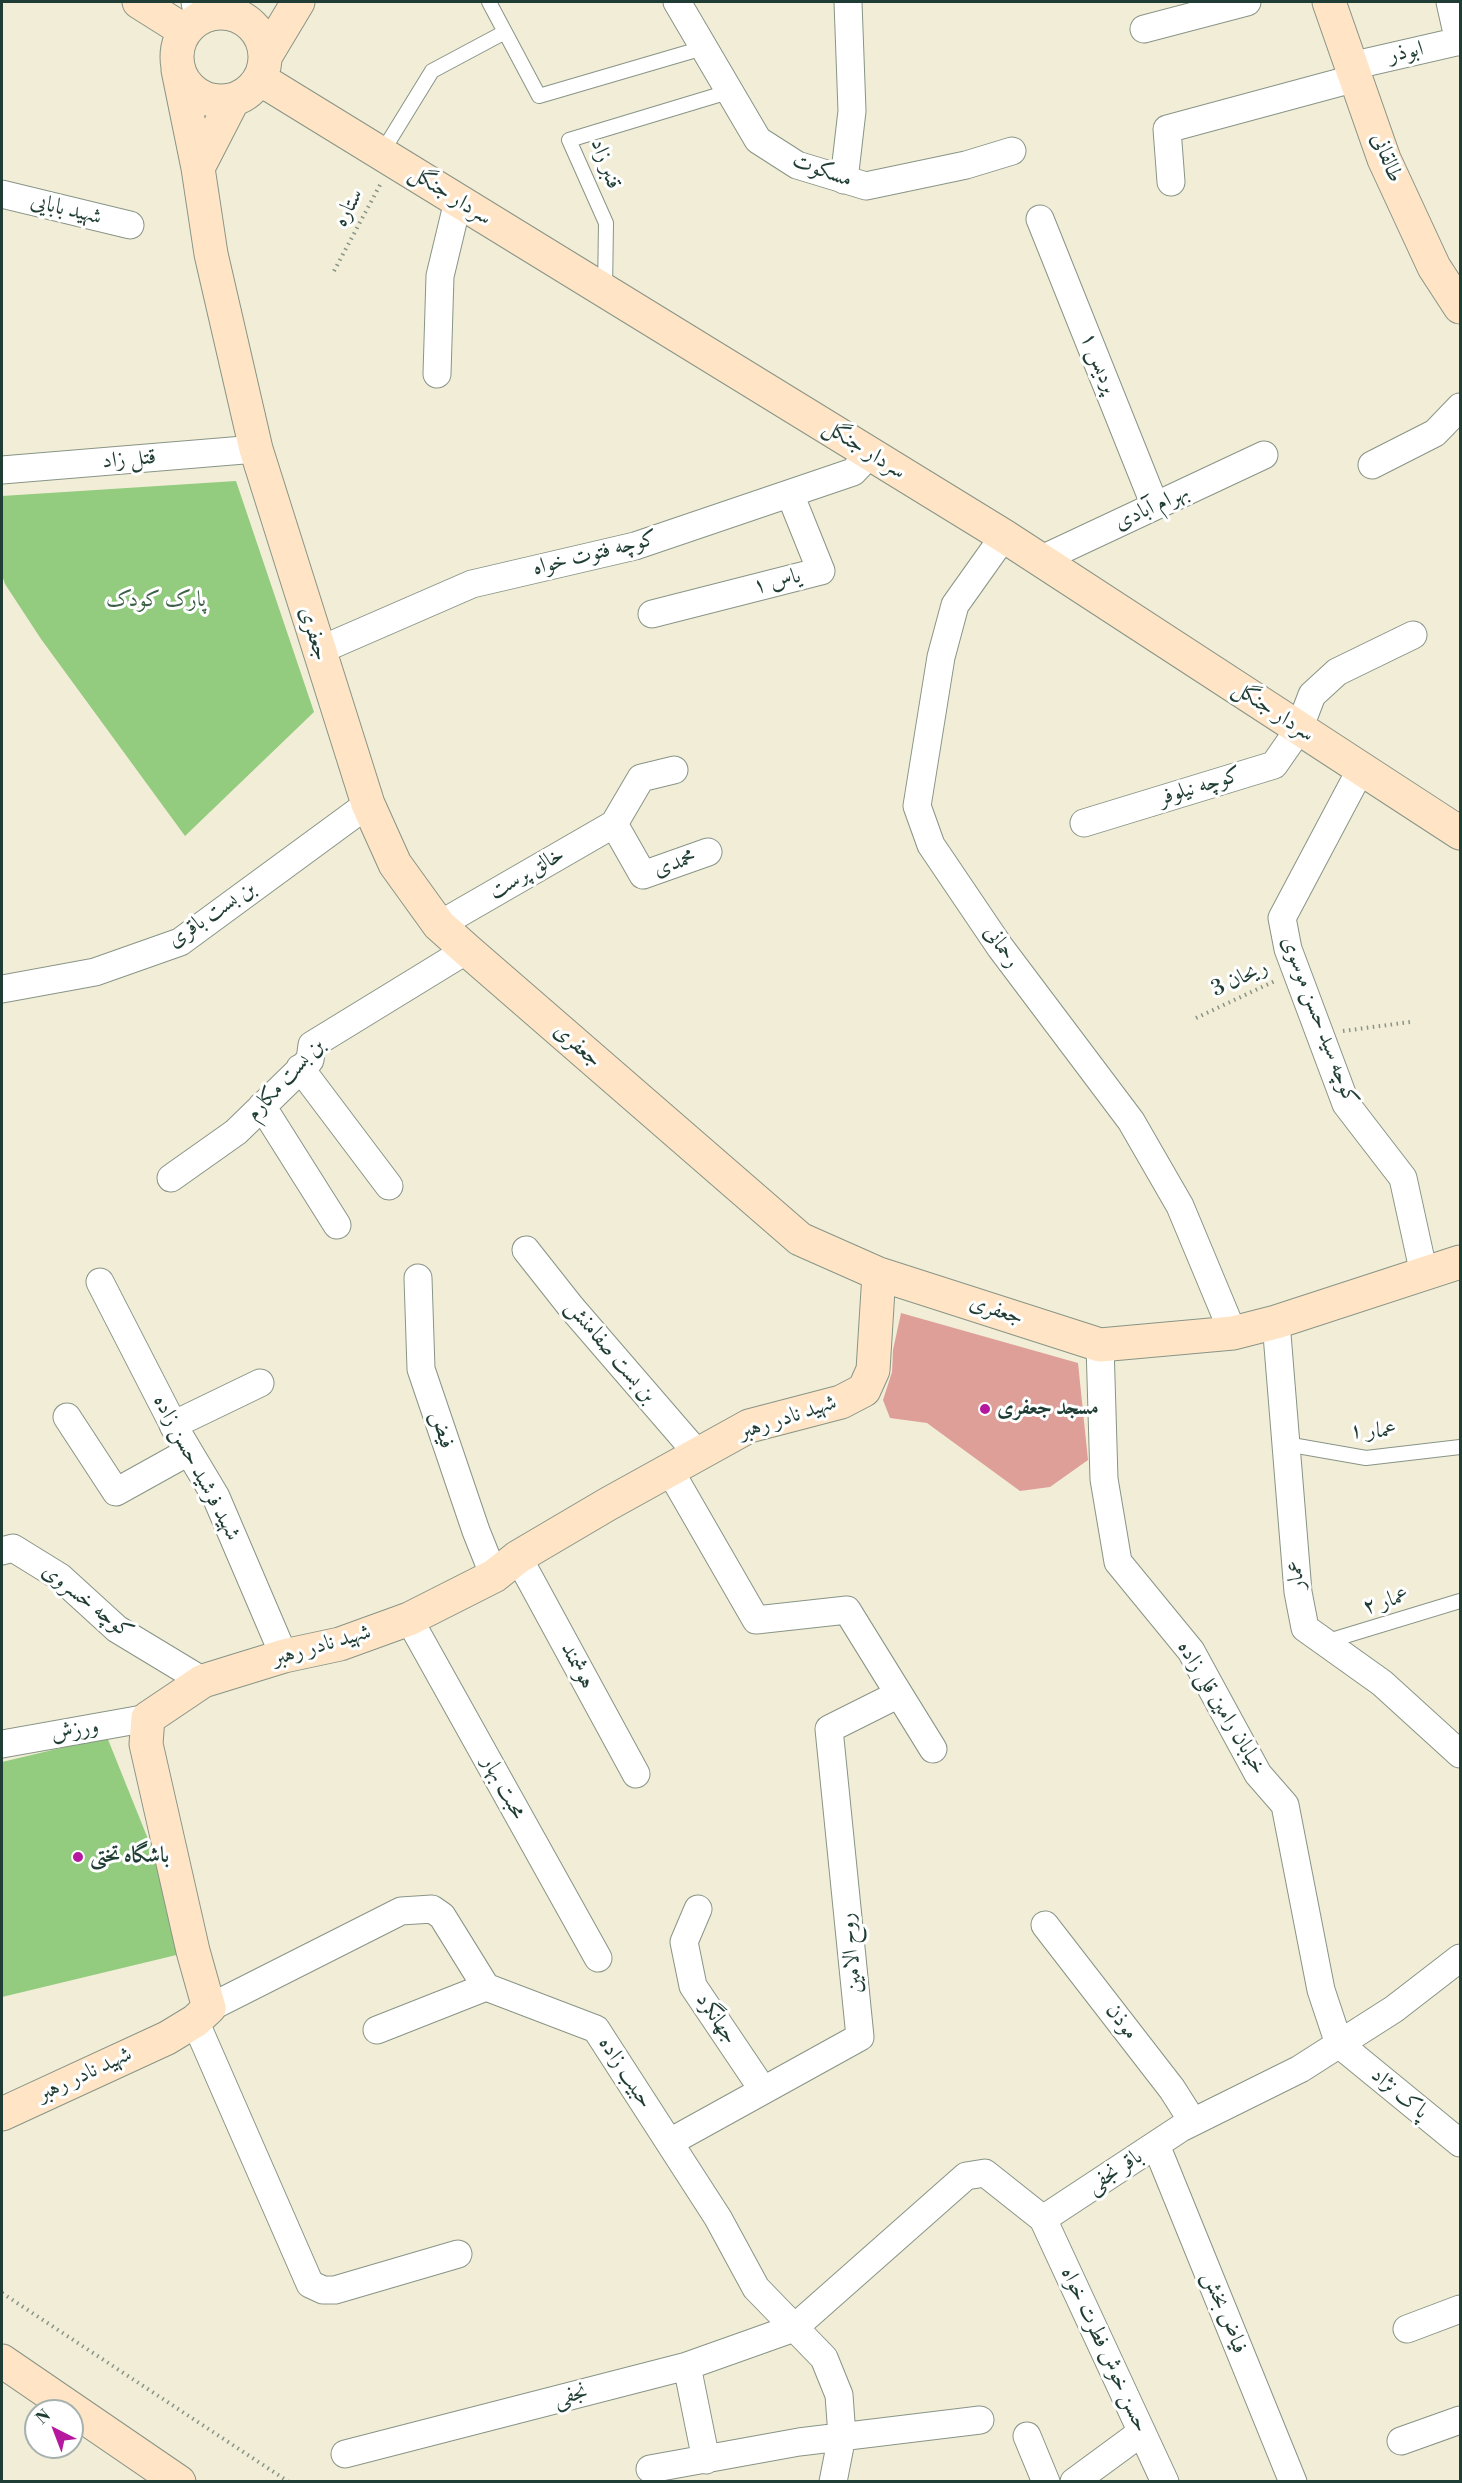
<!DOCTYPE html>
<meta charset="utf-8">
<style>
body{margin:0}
#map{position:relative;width:1462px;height:2483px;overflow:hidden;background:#f2edd7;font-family:"Libre Bodoni",serif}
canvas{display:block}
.frame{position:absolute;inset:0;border:3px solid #1f3d34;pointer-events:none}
.north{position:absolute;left:24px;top:2399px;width:60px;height:60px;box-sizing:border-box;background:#fff;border:2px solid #a5b1ae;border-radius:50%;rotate:318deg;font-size:16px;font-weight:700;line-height:24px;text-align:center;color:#1f3d34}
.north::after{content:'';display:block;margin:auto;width:21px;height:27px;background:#b5179e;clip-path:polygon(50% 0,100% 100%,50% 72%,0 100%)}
</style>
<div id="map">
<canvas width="1462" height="2483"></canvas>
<div class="frame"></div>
<div class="north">N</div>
</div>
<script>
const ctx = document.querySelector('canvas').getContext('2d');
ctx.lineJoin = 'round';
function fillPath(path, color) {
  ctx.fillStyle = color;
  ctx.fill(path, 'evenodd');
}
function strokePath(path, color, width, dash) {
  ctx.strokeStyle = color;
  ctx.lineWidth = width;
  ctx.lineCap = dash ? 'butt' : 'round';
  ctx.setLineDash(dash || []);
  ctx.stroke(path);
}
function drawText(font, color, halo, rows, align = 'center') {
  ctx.font = font + ' "Libre Bodoni",Amiri,serif';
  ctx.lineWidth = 6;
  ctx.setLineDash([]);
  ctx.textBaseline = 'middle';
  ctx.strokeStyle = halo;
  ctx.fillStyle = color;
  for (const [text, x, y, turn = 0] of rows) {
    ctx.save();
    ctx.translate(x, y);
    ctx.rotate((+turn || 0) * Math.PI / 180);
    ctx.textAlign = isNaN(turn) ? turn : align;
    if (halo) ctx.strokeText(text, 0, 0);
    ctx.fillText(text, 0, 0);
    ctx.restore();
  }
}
const green = new Path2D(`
 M236,481L314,712L185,836L41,639L5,584L2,575V496Z
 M107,1737L193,1951L2,1997V1762Z`);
const building = new Path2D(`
 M901,1313L1078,1363L1088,1460L1050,1487L1020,1491L927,1423L890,1418L883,1400L892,1372L893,1350Z`);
const path = new Path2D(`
 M334,271L380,185
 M1196,1018L1277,980
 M1343,1031L1410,1022
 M2,2293L289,2482`);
const lane = new Path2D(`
 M489,2L539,96L703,48
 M381,154L432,71L505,32
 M605,291L606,223L569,140L728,92
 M1286,1444L1366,1458L1460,1447
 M1325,1642L1460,1601`);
const street = new Path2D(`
 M195,2L198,19
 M677,2L758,140L797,165L866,186L966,165L1012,151
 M1450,2L1459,42
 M1144,29L1247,2
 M1351,66L1460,41
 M844,180L852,111L848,2
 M1171,182L1167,129L1356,78
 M2,194L130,225
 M1040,219L1155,506
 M437,374L440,276L458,201
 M1372,465L1435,433L1460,407
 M2,470L256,449
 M1004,536L955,605L941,657L917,806L931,845L1000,947L1131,1121L1180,1206L1233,1333
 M1040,560L1264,455
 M652,614L821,571L790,494
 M318,651L472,584L635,546L853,472L870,454
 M1361,769L1282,918L1288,949L1346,1104L1403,1178L1424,1274
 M674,770L641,778L614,824L643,875L708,852
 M1084,823L1274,765L1299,729L1312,695L1337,672L1413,635
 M439,925L614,824
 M2,989L95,972L180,942L368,804
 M300,1068L389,1186
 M262,1106L337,1225
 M171,1178L236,1132L310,1060L312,1045L467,950
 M526,1250L571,1307L697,1453
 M418,1278L421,1369L476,1531L494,1576
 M100,1282L176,1430L216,1497L284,1656
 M1276,1322L1298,1592L1305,1628L1382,1683L1460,1754
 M1100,1345L1104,1479L1118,1562L1191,1651L1258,1774L1285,1805L1321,1990L1339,2044L1460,2143
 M67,1417L116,1492L188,1452L173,1425L260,1383
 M669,1469L756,1620L847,1610L933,1749
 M2,1551L13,1548L60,1577L117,1629L203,1681
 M518,1557L636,1774
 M409,1619L598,1958
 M2,1744L148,1718
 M698,1909L684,1942L693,1986L763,2090
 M1045,1925L1172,2089L1193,2122
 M209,2008L401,1911L432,1909L442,1916L486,1987L596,2029L718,2218L756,2288L824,2358L839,2395L842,2436L833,2482
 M195,2021L310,2284L323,2290H335L458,2254
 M377,2030L486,1987
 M670,2142L860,2037L829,1729L897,1695
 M1156,2145L1293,2482
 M1043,2219L1165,2482
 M1407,2329L1460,2309
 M687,2366L706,2460
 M1027,2436L1046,2482
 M1401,2441L1460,2420
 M345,2454L687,2366L794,2328L966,2176L985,2173L1043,2219L1181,2128L1300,2069L1394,2009L1460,1958
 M650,2469L799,2442L980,2420
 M1074,2482L1142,2432`);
const secondary = new Path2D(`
 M139,2L185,31
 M1329,2L1384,159L1434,267L1460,307
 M177 57a44 44 0 1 1 88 0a44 44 0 1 1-88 0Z
 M265,57L298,2
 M178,70L198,168L211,254L256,449L368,804L395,864L439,925L467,950L800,1239L879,1274L1100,1345L1233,1333L1276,1322L1460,1262
 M260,79L1004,536L1460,833
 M198,168L233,100
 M2,2114L167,2038L195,2021L209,2008L193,1951L146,1744L148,1718L203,1681L284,1656L340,1644L409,1619L494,1576L518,1557L608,1504L749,1426L841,1402L864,1390L873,1370L879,1274
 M2,2361L179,2482`);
const markers = [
 [985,1409,6,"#b5179e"],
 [78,1857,6,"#b5179e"]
];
const streetNames = [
 ["ابوذر",1406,53,-13],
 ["طالقانی",1386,158,68],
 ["قنبر زاد",605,164,70],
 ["مسکوت",822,171,20],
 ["سردار جنگل",450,196,32],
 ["ستاره",349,208,-62],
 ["شهید بابایی",66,210,14],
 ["پردیس ۱",1098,363,68],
 ["سردار جنگل",864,450,32],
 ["قتل زاد",129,460,-5],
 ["بهرام آبادی",1152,508,-25],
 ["کوچه فتوت خواه",595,554,-14],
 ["یاس ۱",777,582,-14],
 ["جعفری",313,634,73],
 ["سردار جنگل",1273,712,33],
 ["کوچه نیلوفر",1200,787,-17],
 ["محمدی",675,864,-19],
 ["خالق پرست",527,874,-30],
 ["بن بست باقری",212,915,-34],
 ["رحمانی",1001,947,55],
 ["ریحان 3",1240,979,-25],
 ["کوچه سید حسن موسوی",1319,1021,69],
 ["جعفری",577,1046,41],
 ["بن بست مکارم",286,1080,-47],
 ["جعفری",996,1311,18],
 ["بن بست صفامنش",610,1352,50],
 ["شهید نادر رهبر",788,1418,-18],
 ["فیض",441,1430,72],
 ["عمار ۱",1373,1432],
 ["شهید فرشید حسن زاده",196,1468,62],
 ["عمار",1297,1575,-96],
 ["کوچه خسروی",87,1602,38],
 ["عمار ۲",1386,1602,-17],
 ["شهید نادر رهبر",322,1646,-16],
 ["هوشمند",577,1666,62],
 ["خیابان رامین قلی زاده",1221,1708,59],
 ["ورزش",75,1731,-10],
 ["محبت بهار",503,1788,61],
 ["روح الامین",852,1953,-96],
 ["جهانگرد",716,2019,56],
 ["موذن",1121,2022,53],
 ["حبیب زاده",625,2073,57],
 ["شهید نادر رهبر",85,2075,-25],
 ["پاک نژاد",1399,2094,40],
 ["باقر نجفی",1115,2172,-33],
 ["فیاض بخش",1224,2313,68],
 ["حسن خوش فطرت خواه",1104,2350,65],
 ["نجفی",571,2396,-14]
];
const parkNames = [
 ["پارک کودک",156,601]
];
const poiNames = [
 ["مسجد جعفری",997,1409],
 ["باشگاه تختی",90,1857]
];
fillPath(green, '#93cb7f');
fillPath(building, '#dd9f98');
strokePath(lane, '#889586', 16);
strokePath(street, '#889586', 29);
strokePath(secondary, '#889586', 35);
strokePath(path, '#889586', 4, [1.5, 4.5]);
strokePath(lane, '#fff', 14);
strokePath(street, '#fff', 27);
strokePath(secondary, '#ffe4c6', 33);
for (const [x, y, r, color] of markers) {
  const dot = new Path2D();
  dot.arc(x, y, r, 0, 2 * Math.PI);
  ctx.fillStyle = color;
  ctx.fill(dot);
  strokePath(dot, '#fff', 2);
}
drawText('22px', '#1f3d34', '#fff', streetNames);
drawText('22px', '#3c6047', '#fff', parkNames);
drawText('bold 22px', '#1f3d34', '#fff', poiNames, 'left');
</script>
